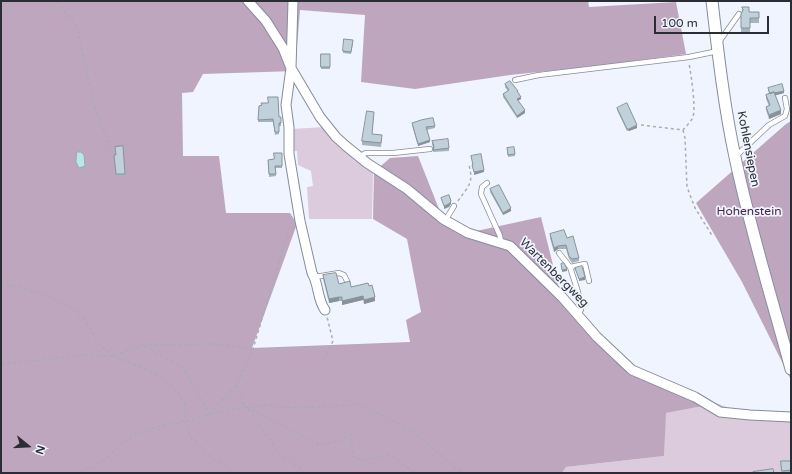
<!DOCTYPE html>
<style>
body{margin:0}
#map{position:relative;width:792px;height:474px;overflow:hidden;background:#f0f4fe;font-family:"Varela Round",sans-serif}
canvas{display:block}
.frame{position:absolute;inset:0;border:2px solid #2a2d33;pointer-events:none}
.north{position:absolute;left:8px;top:426px;width:40px;height:40px;-webkit-text-stroke:3px #f0f4fe;paint-order:stroke;rotate:108deg;font-size:11px;font-weight:700;line-height:16px;text-align:center;color:#2a2d33}
.north::after{content:'';display:block;margin:auto;width:14px;height:18px;background:#2a2d33;clip-path:polygon(50% 0,100% 100%,50% 72%,0 100%)}
.scale{position:absolute;left:654px;top:16px;width:115px;height:18px;box-sizing:border-box;border:2px solid #2a2d33;border-top:0;padding-left:5px;font-size:12px;line-height:14px;white-space:nowrap;color:#2a2d33;-webkit-text-stroke:3px #f0f4fe;paint-order:stroke}
</style>
<div id="map">
<canvas width="792" height="474"></canvas>
<div class="frame"></div>
<div class="north">N</div>
<div class="scale">100 m</div>
</div>
<script>
const ctx = document.querySelector('canvas').getContext('2d');
ctx.lineJoin = 'round';
function fillPath(path, color) {
  ctx.fillStyle = color;
  ctx.fill(path, 'evenodd');
}
function strokePath(path, color, width, dash) {
  ctx.strokeStyle = color;
  ctx.lineWidth = width;
  ctx.lineCap = dash ? 'butt' : 'round';
  ctx.setLineDash(dash || []);
  ctx.stroke(path);
}
function drawText(font, color, halo, rows, align = 'center') {
  ctx.font = font + ' "Varela Round",sans-serif';
  ctx.lineWidth = 3.5;
  ctx.setLineDash([]);
  ctx.textBaseline = 'middle';
  ctx.strokeStyle = halo;
  ctx.fillStyle = color;
  for (const [text, x, y, turn = 0] of rows) {
    ctx.save();
    ctx.translate(x, y);
    ctx.rotate((+turn || 0) * Math.PI / 180);
    ctx.textAlign = isNaN(turn) ? turn : align;
    if (halo) ctx.strokeText(text, 0, 0);
    ctx.fillText(text, 0, 0);
    ctx.restore();
  }
}
const green = new Path2D(`
 M325,127L373,172L372,219H309L307,187L313,186L311,171L298,165L297,151H292V129Z
 M710,401L741,412L791,416V473H562L566,467L664,456L665,413L707,405Z`);
const forest = new Path2D(`
 M1,1H588L589,7L676,2L686,54L596,66L510,75L415,89L361,82L365,15L300,10L295,71L203,74L193,92L182,93L183,156H219L226,213H290L297,224L252,348L410,342L406,320L421,312L407,239L373,219L374,172L390,158L418,156L443,219L467,233L541,217L559,289L632,370L708,405L666,413L664,456L566,467L562,473H87V472L81,473H1Z
 M791,121V380L742,282L696,203L786,124Z`);
const water = new Path2D(`
 M77,152H81L84,155L85,166L79,168L76,162Z`);
const path = new Path2D(`
 M57,1L77,27L94,105L111,150
 M641,125L683,130C686,126 691,122 693,117C696,106 691,75 689,63
 M683,130L685,138L687,187L695,208L713,237
 M458,201C468,186 474,184 469,165
 M1,282L48,296L68,306L83,317L93,332L97,342L113,356L141,367L161,377L177,391L186,406L185,421L190,436L207,454L235,473
 M145,346L182,367L209,414L245,407
 M324,360L333,341L327,317
 M1,364L87,355L113,356L143,345L216,344L253,349
 M237,385L245,407L267,405L293,408L334,406L358,404L414,432L458,470L465,473
 M247,407L319,445L343,440L351,434L353,456L363,461L387,455L394,456L401,463L415,473
 M248,409L279,453L305,473
 M75,473L96,466L106,459L121,444L135,434L156,427L196,419L209,414L237,385L253,349L289,228L292,225`);
const service = new Path2D(`
 M719,42L739,14
 M515,80L539,75L689,57L718,51
 M360,156L366,153H393L430,149
 M736,156L769,125L785,116L787,109L785,98
 M487,183L482,187L481,194L500,236L501,243
 M445,221L454,206
 M559,253L570,267L578,292L581,310L577,314
 M570,267L585,264L589,281
 M315,277L339,273L344,275L347,281`);
const minor = new Path2D(`
 M248,1L266,21L283,48L291,68L320,117L336,137L346,146L367,163L407,189L443,219L468,233L510,246L562,297L597,337L632,370L695,397L720,412L750,415L791,417
 M293,1L291,68L286,105L289,127V154L300,221L312,273C319,284 317,299 325,310`);
const tertiary = new Path2D(`
 M712,1C718,53 724,106 735,157C750,229 772,299 791,369`);
const wall = new Path2D(`
 M742,7L749,12H759V23H750V32H741Z
 M353,43L351,54L343,53V51Z
 M321,54H330V69H321Z
 M505,84L518,93L521,99L518,101L525,113L517,118L503,97V94L508,91L505,87Z
 M768,88L784,93L775,95L781,114L769,119L766,110V107L769,106L766,99V95L769,94Z
 M268,103L279,117L281,123V126H279V134L275,135L273,122H258L259,106L261,105Z
 M617,108L637,128L629,131H627L617,110Z
 M374,116L372,134L382,139L381,147L362,145V141Z
 M412,123L435,126V128L427,130L430,142L418,146L412,125Z
 M432,141L449,148V151L433,152V148L432,144Z
 M507,148L515,154V156L508,157Z
 M282,153V168H276V176L269,177L268,160L274,159Z
 M114,158L125,174V176L116,177Z
 M490,189L511,211L503,215L490,192Z
 M550,234L567,238L579,258V261L572,263L569,259L566,249H558L554,252L550,238Z
 M323,275L339,284L351,287L375,301L364,304L363,300L342,305V301H339L329,303L323,279Z
 M781,461H791V473H782Z`);
const shadedWall = new Path2D(`
 M784,91V93L770,97V94Z
 M521,97V99L517,101V99Z
 M525,110V113L517,118V116Z
 M781,110V114L769,119V115Z
 M637,125V128L629,131V129Z
 M430,140V142L418,146V144Z
 M484,170V172L474,175V172Z
 M451,201V204L449,207L444,209V206Z
 M511,208V211L503,215V213Z
 M558,246V249L554,252V248Z
 M567,269V271L562,272V270Z
 M585,277V280L579,281V279Z
 M363,296V300L342,305V301Z
 M339,297V301L329,303V299Z
 M375,297V301L364,304V300Z`);
const building = new Path2D(`
 M742,7H749V12H759V18H750V28H741V14L743,10Z
 M344,39L353,40L351,52L343,51Z
 M321,54H330V67H321Z
 M510,81L518,91H517L521,97L517,99L525,110L517,116L503,94L509,90L505,84Z
 M782,84L784,91L774,93V92L770,94L768,88Z
 M774,92L781,110L769,115L766,107L770,105L766,95Z
 M268,97H278L279,117H281V123H279V132H275L273,119L258,120L259,106L262,105L261,103H268Z
 M627,103L637,125L629,129H627L617,108Z
 M367,111L374,112L372,134L382,135L381,143L362,141Z
 M433,118L435,126L426,127L430,140L418,144L412,123L421,120Z
 M448,139L449,148L433,150L434,146L432,141Z
 M123,146L125,174H116L114,155H116L115,147Z
 M514,147L515,154L508,155L507,148Z
 M274,153H282V166H275L276,174H269L268,160L274,159Z
 M481,154L484,170L474,172L472,165H473L471,156Z
 M499,185L511,208L503,213L490,189Z
 M449,195L451,201L449,204L444,206L441,198Z
 M564,230L567,238L573,236L579,258L572,259L569,256L566,245L558,246L554,248L550,234Z
 M564,263L567,269L562,270L561,264Z
 M582,266L585,277L579,279L575,268Z
 M336,273L339,284L350,281L351,287L368,283L369,286L372,285L375,297L364,300L363,296L342,301V297H339L329,299L323,275Z
 M781,461H791V470L782,471Z
 M773,469L774,473H753V472Z`);
const streetNames = [
 ["Kohlensiepen",748,149,79],
 ["Wartenbergweg",554,273,45]
];
const parkNames = [
 ["Hohenstein",749,212]
];
fillPath(green, '#dccadd');
fillPath(forest, '#bea6bf');
fillPath(water, '#bbe5ea');
strokePath(water, '#90aeb3', 1);
strokePath(service, '#858d9b', 6);
strokePath(minor, '#858d9b', 11);
strokePath(tertiary, '#858d9b', 13);
strokePath(path, '#a8acb4', 1.5, [3, 3]);
strokePath(service, '#fff', 4.5);
strokePath(minor, '#fff', 9);
strokePath(tertiary, '#fff', 11);
fillPath(wall, '#a6b4bc');
fillPath(shadedWall, '#879299');
fillPath(building, '#c1d1db');
strokePath(building, '#879299', 1);
drawText('12px', '#2a2d33', '#f0f4fe', streetNames);
drawText('12px', '#452548', '#f0f4fe', parkNames);
</script>
